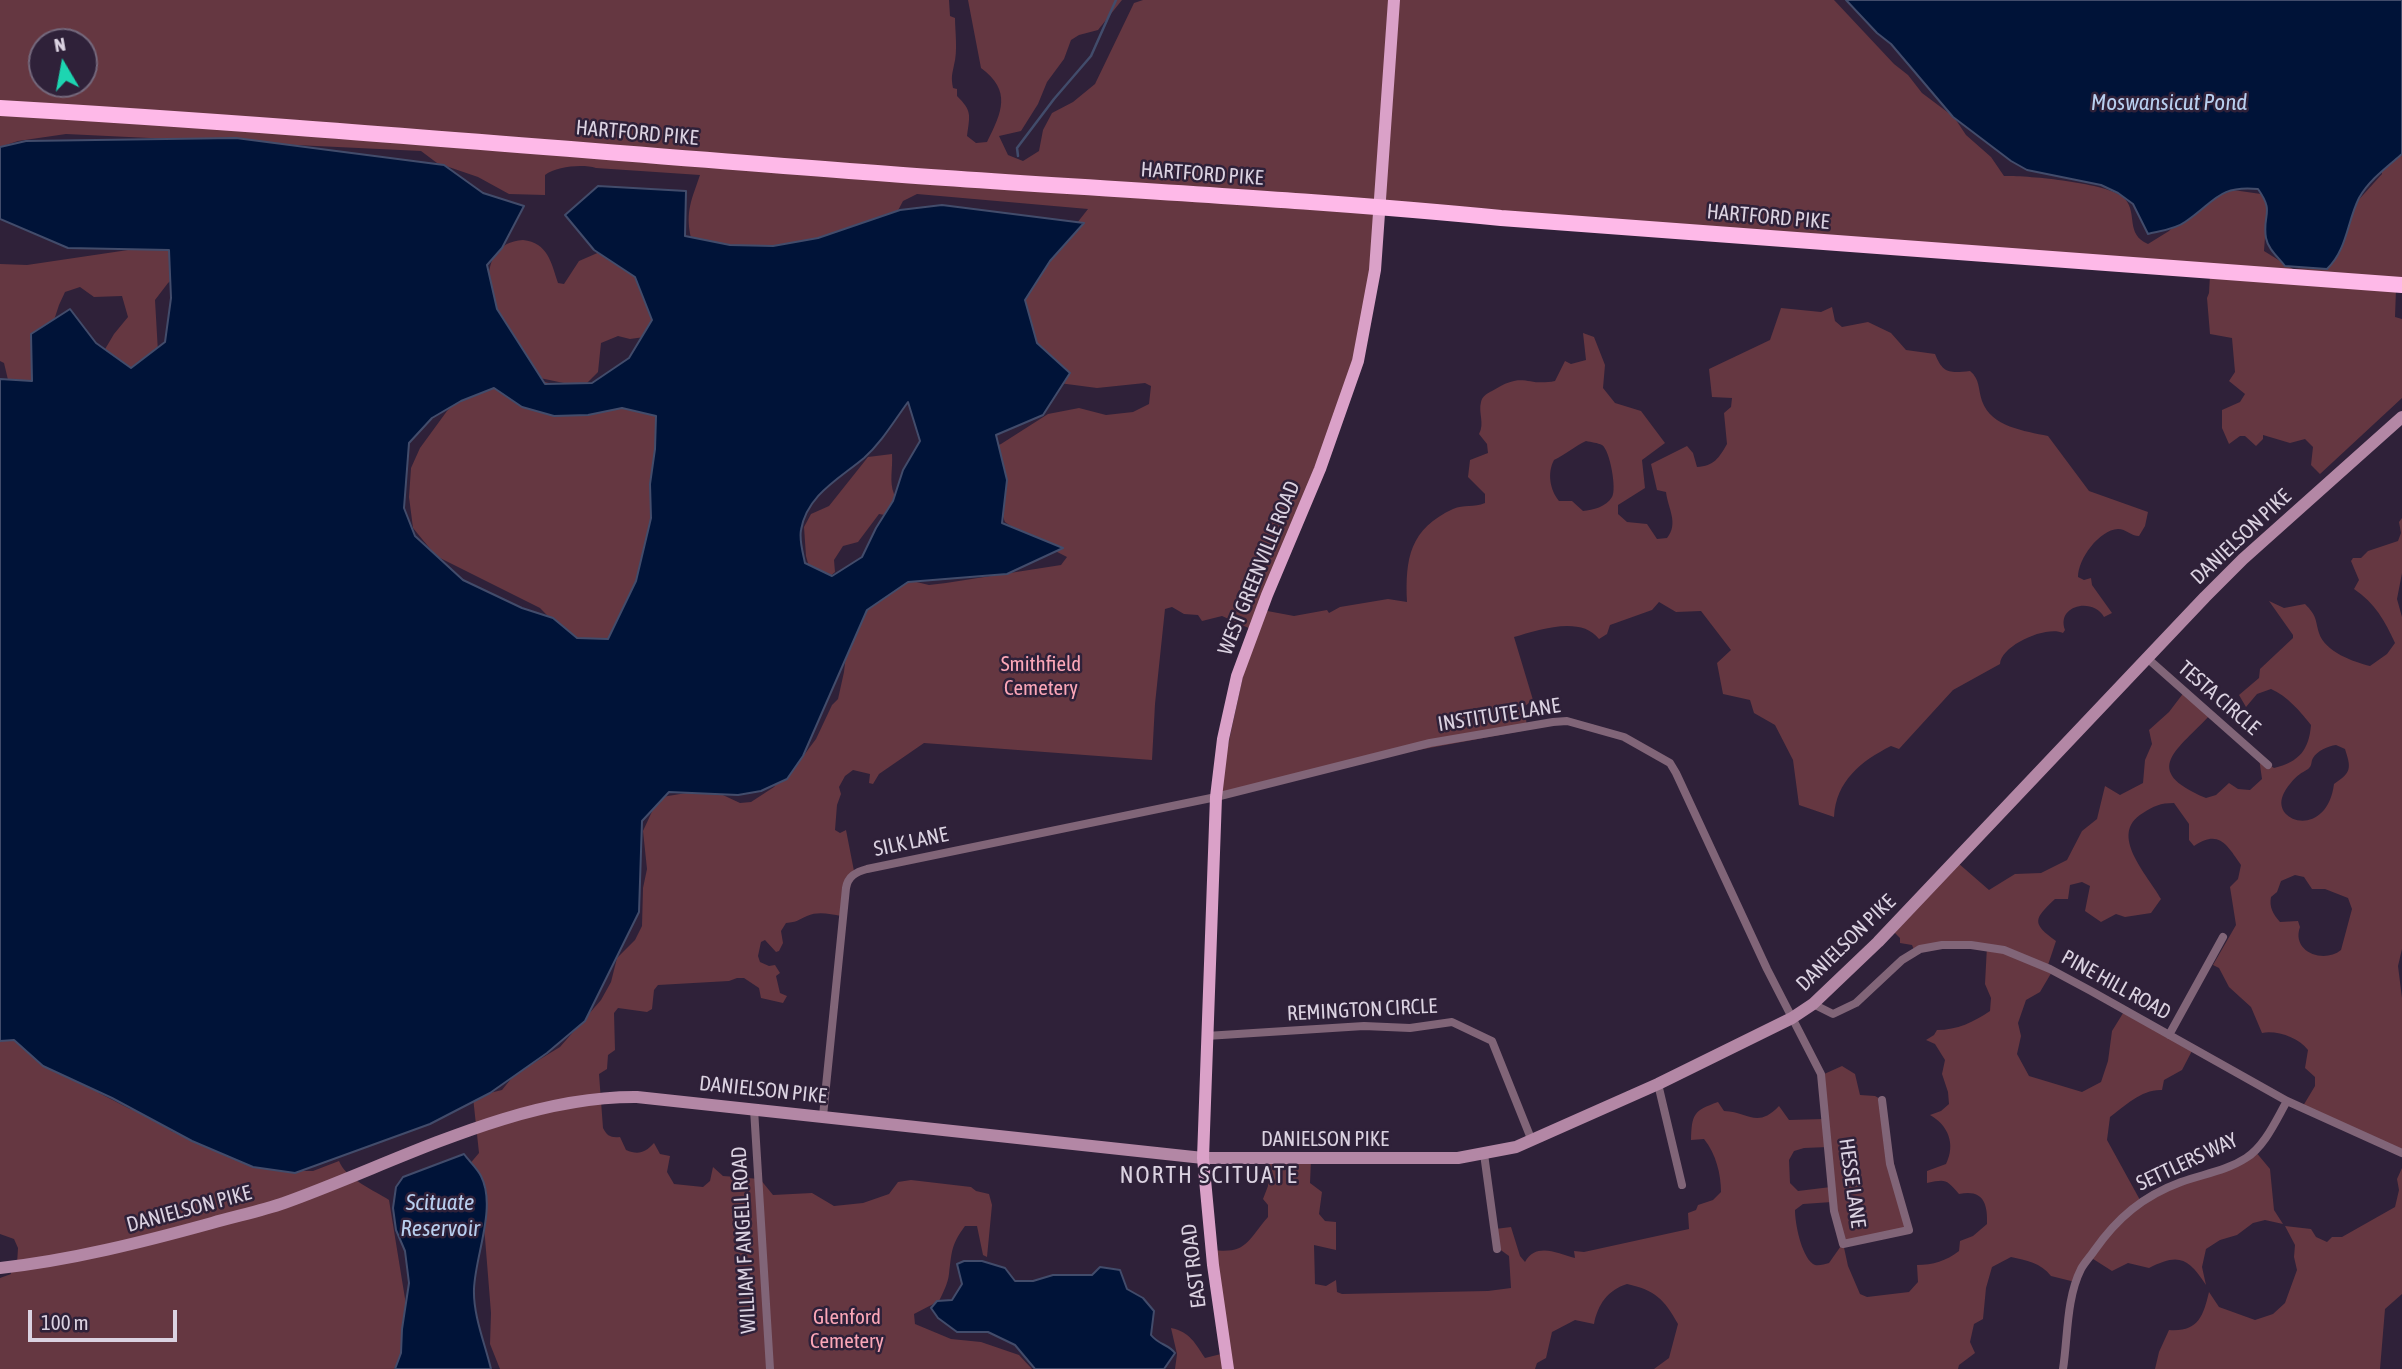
<!DOCTYPE html>
<style>
body{margin:0}
#map{position:relative;width:2402px;height:1369px;overflow:hidden;background:#2f2139;font-family:"Asap Condensed",sans-serif}
canvas{display:block}
.north{position:absolute;left:28px;top:28px;width:70px;height:70px;box-sizing:border-box;background:#2f2139;border:2px solid #74687c;border-radius:50%;rotate:350deg;font-size:19px;font-weight:700;line-height:28px;text-align:center;color:#dbd2e1}
.north::after{content:'';display:block;margin:auto;width:24px;height:32px;background:#1dd5b1;clip-path:polygon(50% 0,100% 100%,50% 72%,0 100%)}
.scale{position:absolute;left:28px;top:1310px;width:149px;height:32px;box-sizing:border-box;border:4px solid #dbd2e1;border-top:0;padding-left:9px;font-size:21px;line-height:24px;white-space:nowrap;color:#dbd2e1;-webkit-text-stroke:5px #2f2139;paint-order:stroke}
</style>
<div id="map">
<canvas width="2402" height="1369"></canvas>
<div class="north">N</div>
<div class="scale">100 m</div>
</div>
<script>
const ctx = document.querySelector('canvas').getContext('2d');
ctx.lineJoin = 'round';
function fillPath(path, color) {
  ctx.fillStyle = color;
  ctx.fill(path, 'evenodd');
}
function strokePath(path, color, width, dash) {
  ctx.strokeStyle = color;
  ctx.lineWidth = width;
  ctx.lineCap = dash ? 'butt' : 'round';
  ctx.setLineDash(dash || []);
  ctx.stroke(path);
}
function drawText(font, color, halo, rows, align = 'center') {
  ctx.font = font + ' "Asap Condensed",sans-serif';
  ctx.lineWidth = 5;
  ctx.setLineDash([]);
  ctx.textBaseline = 'middle';
  ctx.strokeStyle = halo;
  ctx.fillStyle = color;
  for (const [text, x, y, turn = 0] of rows) {
    ctx.save();
    ctx.translate(x, y);
    ctx.rotate((+turn || 0) * Math.PI / 180);
    ctx.textAlign = isNaN(turn) ? turn : align;
    if (halo) ctx.strokeText(text, 0, 0);
    ctx.fillText(text, 0, 0);
    ctx.restore();
  }
}
const green = new Path2D(`
 M0,0H949L950,16L955,18C955,31 958,51 954,65C952,75 951,77 953,88L957,89V96C972,111 970,114 967,136L976,143L987,142C1002,112 1012,91 981,68L968,0H1122L1098,30L1079,35L1071,40L1064,59L1047,82L1038,104L1021,131L999,136L1008,155L1023,161L1039,151L1043,130L1052,113L1073,102L1095,84L1134,3L1143,0H1834L1894,64L1908,75L1922,93L1954,117L1966,135L1991,157L2004,176C2025,175 2113,183 2125,199C2138,214 2125,234 2148,244L2169,231L2191,207L2201,202L2233,190L2268,195L2264,251L2293,269L2325,267L2345,215L2382,174V164L2402,145V289H2396L2395,317L2402,319V398L2320,474L2311,465L2313,447L2305,439L2290,443L2263,435V439L2256,446L2245,436H2240L2229,444L2222,428V410L2240,402L2245,394L2229,381L2235,372L2232,338L2210,334L2207,298L2209,293L2210,275L1383,210L1360,355L1262,610L1294,616L1327,610L1329,613L1340,607L1388,599L1407,602C1405,558 1410,529 1453,509C1464,504 1474,508 1485,503V494L1468,477L1470,460L1488,453L1487,444L1479,434C1485,423 1478,413 1481,402C1482,396 1488,393 1492,391C1525,370 1525,387 1555,381L1565,361L1571,364L1586,360L1583,333L1594,337L1605,365L1603,388L1615,403L1641,411L1665,443L1642,460L1645,488L1618,505V514L1627,522L1647,524L1657,539L1667,538C1679,523 1668,509 1666,492L1657,490L1651,464L1687,446L1693,453L1697,467C1714,466 1719,458 1727,444L1724,413L1731,407L1732,398L1712,397L1709,369L1770,340L1781,308L1821,312L1832,307L1835,321L1842,327L1868,322L1891,333L1906,350L1935,354C1943,374 1950,373 1970,371C1980,379 1978,389 1982,401C1991,427 2025,431 2048,436L2089,491L2148,512L2145,526L2139,536C2131,536 2126,529 2118,529C2099,530 2078,559 2078,577L2084,580L2091,578L2092,585L2112,613L2104,617C2093,597 2056,605 2065,630L2063,633C2047,625 2001,645 2000,664L1953,690L1899,749L1891,746C1861,761 1836,781 1834,817L1799,805L1793,760L1775,725L1754,713L1750,700L1723,694L1717,663L1731,650L1701,611L1676,612L1659,602L1652,610L1610,625L1607,634L1599,639C1581,615 1538,630 1514,637L1533,700L1525,706L1527,730L1413,751L1217,796L1253,630L1222,616L1202,621L1198,615L1184,614L1172,607L1165,609L1155,704L1152,760L924,743L879,774L873,784L869,783L870,774L853,770L845,776L839,787L841,794L837,805L835,830L840,833L846,830L854,871L841,916C830,914 818,911 807,916C797,920 798,922 786,923L781,931L783,943L779,951L776,952L765,940L761,942L758,956L760,962L769,966L775,965L780,973L776,976L780,993L787,996L783,1003L761,998L759,988L744,978H737L729,981L658,985L654,990L652,1009L647,1012L618,1008L614,1013L615,1050L608,1055L607,1069L599,1074L603,1128C607,1136 611,1138 620,1137L626,1150C638,1155 645,1153 654,1143L660,1154L670,1156L667,1172L674,1184L703,1187L710,1181L713,1167L723,1176L760,1179L773,1195L812,1193L834,1206L863,1203L889,1194L898,1182L911,1180L971,1187L976,1191L989,1194L992,1205L987,1257L983,1255L977,1226H965C951,1245 952,1251 949,1274C948,1283 943,1293 939,1301L914,1314L915,1324L951,1339L981,1342L1019,1355L1032,1369H500L490,1344L491,1313L485,1238L478,1188L468,1166L479,1153L473,1097L502,1090L514,1075L560,1047L601,1000L611,982L617,958L635,940L642,926L643,888L647,869L643,831L655,805L662,797L710,789L740,803L751,802L774,787L782,776L798,763L816,739L832,705L838,699L844,672L848,637L868,606L908,580L929,585L946,583L1061,565L1067,557L1022,534L1005,522L980,453L1001,444L1048,414L1079,408L1106,415L1133,412L1149,404L1151,386L1145,383L1097,388L1059,383L1000,321L1088,209L917,194L903,201L893,220L771,258L691,238C685,211 692,199 700,175L596,168C583,164 557,166 545,175V195L509,194L478,177L437,163L421,151L66,134L18,141L0,147ZM42,42H84V84H42ZM1586,441C1591,442 1598,443 1602,445C1610,450 1617,490 1612,497C1606,507 1593,510 1583,511L1572,501H1559C1550,490 1547,473 1554,460C1566,454 1575,446 1586,441Z
 M523,240C548,243 551,262 558,283L564,284L579,261L602,251L648,245L659,335L630,339L618,336L601,343L598,372L583,387L535,377L497,347C492,313 470,244 523,240Z
 M175,245L193,262L168,283L155,300L158,352L141,369H110L101,356L114,334L128,317L122,296L94,297L80,287L65,292L59,305L34,381L9,384L4,363L0,361V264L27,265L155,246Z
 M529,378L553,384L663,392L661,526L614,638L570,639L540,608L436,556L413,528L409,497L411,468L420,448L447,411L459,398L486,382Z
 M892,454C893,469 889,481 894,494L900,498L891,516L879,514L858,542L843,546L834,560L835,572L827,579L812,578L806,556L804,527L811,514L829,506L868,457Z
 M2402,518V573L2397,599L2402,617V949L2398,966L2402,998V1152L2303,1106L2315,1086V1077L2305,1068L2308,1050C2299,1038 2277,1030 2262,1033L2251,1007L2229,987L2219,968L2213,965L2236,925L2230,887L2238,879L2241,865C2227,845 2219,829 2194,846L2189,840V824L2174,803C2160,803 2154,806 2143,813C2107,834 2148,875 2161,899L2151,913L2125,917L2116,914L2101,922L2085,911L2090,886L2082,882L2070,885L2068,899H2055C2034,919 2031,923 2056,941L2048,965L2053,970L2040,992L2026,1000L2018,1023L2021,1036L2017,1054L2029,1076L2082,1092L2101,1082L2108,1061L2112,1031L2125,1010L2194,1047L2182,1070L2164,1080L2162,1090C2142,1089 2125,1106 2110,1117L2107,1140L2140,1200L2218,1171L2255,1151L2270,1169L2274,1210L2283,1224L2265,1220L2253,1223L2237,1235L2220,1240L2206,1249L2202,1267L2206,1285C2188,1257 2178,1253 2149,1268L2128,1263L2112,1271L2090,1257L2075,1282L2051,1276C2041,1263 2026,1260 2011,1257L1992,1267L1986,1288L1983,1319L1974,1324L1970,1342L1975,1353L1959,1365L1958,1369H1654L1669,1358L1678,1324C1664,1299 1655,1290 1627,1284C1608,1290 1598,1304 1594,1324L1575,1320L1552,1332L1546,1358L1537,1363L1535,1369H1175L1177,1354L1171,1328C1190,1332 1195,1343 1205,1358L1225,1353L1213,1250C1247,1254 1247,1241 1268,1217V1205L1263,1199L1268,1186L1267,1159L1311,1160L1310,1183L1322,1192L1319,1214L1325,1221L1336,1222V1250L1314,1245L1315,1284L1326,1286L1336,1280L1337,1292L1342,1294L1488,1291L1511,1288L1509,1256L1498,1248L1495,1229L1511,1227L1520,1256L1525,1262C1536,1242 1557,1253 1575,1258L1574,1251L1584,1252L1689,1229L1688,1213L1696,1210L1698,1205L1713,1200L1721,1192C1721,1174 1716,1154 1704,1139L1691,1140C1692,1114 1693,1111 1718,1102L1724,1111C1749,1112 1757,1129 1779,1106L1789,1120L1824,1119L1822,1075L1842,1066L1855,1074L1860,1095L1875,1096L1882,1100L1884,1121L1909,1229L1845,1243L1832,1202L1803,1204L1795,1210C1795,1223 1801,1255 1813,1264C1817,1267 1824,1264 1829,1263L1843,1243L1848,1266L1860,1294L1867,1297L1909,1292L1918,1282L1917,1265C1933,1265 1946,1261 1959,1251L1960,1241L1973,1236L1987,1224C1988,1202 1982,1189 1959,1194C1946,1179 1946,1179 1927,1183V1171L1946,1164C1956,1144 1948,1125 1930,1115L1941,1111L1949,1104L1948,1092L1942,1074L1945,1060L1935,1044L1926,1040L1934,1035L1937,1030C1957,1030 1974,1022 1990,1011L1991,998L1985,984L1987,946L1914,950L1912,945L1900,943V938L1894,932L1958,863L1989,890L2015,874L2041,873L2067,860L2082,831L2097,819L2105,786L2120,795L2143,783L2145,760L2152,744L2149,730L2169,712L2185,691L2211,714C2178,750 2139,770 2206,798L2216,795L2229,783L2238,789L2250,790L2262,779L2259,758L2274,768C2299,762 2309,750 2311,725C2300,711 2287,696 2271,689L2257,694L2246,707L2239,695L2259,678L2260,669L2293,638V635L2269,601L2284,608L2305,604C2317,616 2315,619 2319,633C2325,652 2354,662 2370,666L2387,654L2395,643C2385,621 2375,603 2354,589L2359,580L2351,561L2353,558H2361L2368,551L2398,541L2401,533L2399,522ZM2336,745L2345,749C2351,768 2352,772 2334,784C2327,839 2271,823 2283,795C2286,788 2294,778 2300,774C2301,773 2309,769 2309,768C2312,766 2311,761 2313,758C2317,751 2328,746 2336,745ZM2295,875L2304,877L2312,889H2325L2348,898L2352,909L2341,950C2324,964 2291,952 2300,927L2298,921L2280,922C2273,914 2269,907 2271,897L2277,892L2281,881ZM1828,1147L1831,1187L1798,1191L1790,1183L1789,1160L1794,1151L1804,1148Z
 M4,1040H20L68,1057L99,1093L130,1109L153,1114L171,1131L212,1146L288,1171H313L339,1161C346,1179 374,1190 389,1200L408,1317L403,1355L394,1369H0V1278L11,1274L10,1266L17,1264L18,1248L14,1239L0,1234V1042Z
 M2402,1168V1294L2385,1309L2380,1369H2155L2159,1352L2169,1330C2198,1332 2203,1317 2209,1292L2219,1307L2255,1320L2273,1314L2285,1303L2297,1270L2294,1257L2295,1245L2285,1226L2311,1229L2316,1237L2327,1242L2332,1237H2342L2395,1207L2399,1190L2397,1179Z`);
const water = new Path2D(`
 M1846,0H2402V154C2387,167 2369,180 2359,198C2347,222 2347,250 2327,269L2285,266C2278,257 2268,249 2266,238C2262,214 2275,213 2258,189C2218,185 2215,202 2185,222C2176,229 2160,231 2148,234L2133,204L2118,193L2101,185L2027,170L2011,161L1953,117L1891,44L1877,33Z
 M236,138L444,165L483,193L524,206L502,248L487,265L497,309L545,384L592,383L629,358L652,320L635,277L594,250L565,215L598,186L686,191L685,236L730,245L773,246L818,238L900,210L942,205L1084,223L1050,261L1025,300L1037,343L1070,373L1043,415L996,435L1007,480L1002,523L1063,548L1007,574L908,582L867,610L803,756L787,779L761,791L738,795L669,792L642,821L639,912L585,1021L547,1053L490,1093L430,1124L295,1173L253,1167L192,1141L112,1098L43,1066L14,1040L0,1041V379L32,381L31,334L70,309L96,343L131,368L165,342L171,298L169,250L68,248L0,219V147L26,141ZM494,388L522,407L554,416L588,415L622,408L656,416L655,449L650,484L651,518L636,581L608,639L577,638L553,618L522,608L463,580L415,536L404,508L409,443L432,418L461,401ZM908,402L920,441L903,470L893,501L876,528L862,557L832,576L805,563C803,553 799,540 801,530C807,495 839,479 864,458C882,442 894,421 908,402Z
 M464,1154C469,1161 477,1168 481,1176C497,1207 475,1256 474,1289C473,1315 485,1344 491,1369H395L401,1353L402,1329L409,1283L405,1251L396,1230L393,1208L396,1187L403,1177Z
 M964,1261H982L1005,1268L1015,1281H1033L1053,1275H1092L1100,1267L1120,1270L1127,1289L1143,1298L1154,1311L1151,1335C1159,1345 1168,1344 1175,1353L1164,1369H1035L1015,1345L988,1332H957L938,1318L931,1308L937,1301L952,1300L962,1284L957,1264Z`);
const stream = new Path2D(`
 M1018,156L1017,148L1054,99L1091,56L1116,0`);
const street = new Path2D(`
 M2147,658L2268,765
 M1813,1004L1833,1014L1856,1003L1902,960L1920,949L1942,945H1971L2004,950L2050,969L2091,991L2287,1101L2402,1153
 M2169,1035L2223,937
 M1206,1036L1364,1026L1410,1028L1452,1022L1492,1041L1532,1141
 M1658,1084L1682,1185
 M754,1109L770,1369
 M823,1116L846,888C848,876 856,872 867,869L1216,797L1430,743L1553,722L1567,721L1624,737L1670,763L1676,773L1767,969L1821,1074L1834,1211L1843,1244L1909,1230L1890,1164L1882,1100
 M1484,1154L1497,1249
 M2063,1369C2068,1337 2066,1299 2081,1269C2085,1262 2090,1257 2094,1251C2117,1218 2143,1196 2181,1182C2203,1174 2226,1171 2246,1158C2265,1146 2276,1120 2287,1101`);
const secondary = new Path2D(`
 M0,1268C72,1260 143,1242 212,1223C236,1216 261,1211 284,1203C396,1163 516,1096 637,1097L1203,1158H1458L1516,1147L1658,1084L1792,1018L1813,1004L1878,942L2205,597L2243,559L2402,417`);
const primary = new Path2D(`
 M1228,1369L1213,1265L1203,1158L1216,797L1223,739L1237,676L1267,595L1320,469L1358,361L1375,270L1394,0`);
const highway = new Path2D(`
 M0,108C297,125 593,152 890,174C1093,189 1297,198 1501,218L2402,285`);
const streetNames = [
 ["HARTFORD PIKE",637,133,5],
 ["HARTFORD PIKE",1202,174,4],
 ["HARTFORD PIKE",1768,217,5],
 ["DANIELSON PIKE",2241,537,-43],
 ["WEST GREENVILLE ROAD",1259,568,-68],
 ["TESTA CIRCLE",2219,698,41],
 ["INSTITUTE LANE",1499,715,-9],
 ["SILK LANE",911,842,-12],
 ["DANIELSON PIKE",1846,943,-44],
 ["PINE HILL ROAD",2116,985,29],
 ["REMINGTON CIRCLE",1362,1010,-3],
 ["DANIELSON PIKE",763,1090,6],
 ["DANIELSON PIKE",1325,1139],
 ["SETTLERS WAY",2187,1162,-25],
 ["HESSE LANE",1852,1183,82],
 ["DANIELSON PIKE",189,1209,-15],
 ["WILLIAM F ANGELL ROAD",744,1240,-93],
 ["EAST ROAD",1194,1266,-97]
];
const parkNames = [
 ["Smithfield",1041,664],
 ["Cemetery",1041,688],
 ["Glenford",847,1317],
 ["Cemetery",847,1341]
];
const waterNames = [
 ["Moswansicut Pond",2169,103],
 ["Scituate",440,1203],
 ["Reservoir",440,1229]
];
const quarterNames = [
 ["NORTH SCITUATE",1209,1175]
];
fillPath(green, '#653741');
fillPath(water, '#001338');
strokePath(water, '#424c6b', 2);
strokePath(stream, '#424c6b', 2.5);
strokePath(street, '#816578', 8);
strokePath(secondary, '#b387a5', 12);
strokePath(primary, '#daa1c8', 12);
strokePath(highway, '#feb9e8', 16);
drawText('21px', '#dbd2e1', '#2f2139', streetNames);
drawText('21px', '#fca7b8', '#2f2139', parkNames);
drawText('italic 23px', '#b8cfef', '#2f2139', waterNames);
ctx.letterSpacing = '2px';
drawText('24px', '#dbd2e1', '#2f2139', quarterNames);
ctx.letterSpacing = '0px';
</script>
